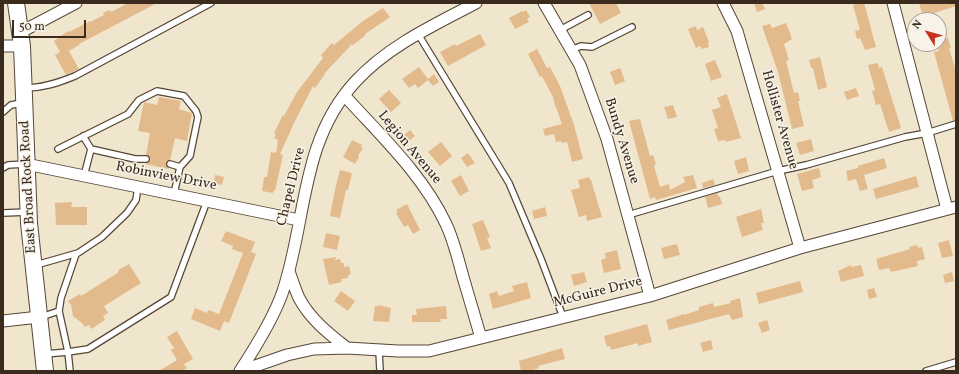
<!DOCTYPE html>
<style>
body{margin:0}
#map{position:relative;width:959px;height:374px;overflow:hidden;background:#f0e6cd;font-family:Vollkorn,serif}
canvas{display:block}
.frame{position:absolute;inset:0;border:4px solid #3b2a1e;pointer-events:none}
.north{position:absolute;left:907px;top:12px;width:40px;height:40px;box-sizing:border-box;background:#f7f3e8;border:1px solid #aca397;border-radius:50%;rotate:307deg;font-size:11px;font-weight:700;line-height:16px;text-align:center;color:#3b2a1e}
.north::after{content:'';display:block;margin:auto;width:14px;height:18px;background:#c8321e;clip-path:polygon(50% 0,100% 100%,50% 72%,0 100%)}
.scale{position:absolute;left:12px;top:20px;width:74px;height:18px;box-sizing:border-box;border:2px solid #3b2a1e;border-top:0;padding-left:5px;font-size:12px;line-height:14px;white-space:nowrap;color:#3b2a1e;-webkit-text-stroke:3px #f7f3e8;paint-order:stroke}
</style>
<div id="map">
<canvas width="959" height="374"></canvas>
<div class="frame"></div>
<div class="north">N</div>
<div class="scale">50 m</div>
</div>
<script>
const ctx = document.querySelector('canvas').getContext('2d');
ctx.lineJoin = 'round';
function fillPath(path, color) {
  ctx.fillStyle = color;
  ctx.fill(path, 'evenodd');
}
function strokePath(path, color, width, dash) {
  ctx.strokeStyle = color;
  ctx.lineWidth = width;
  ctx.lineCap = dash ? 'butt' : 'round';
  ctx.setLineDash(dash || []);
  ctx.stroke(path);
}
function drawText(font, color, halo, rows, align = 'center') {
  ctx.font = font + ' Vollkorn,serif';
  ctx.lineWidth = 3;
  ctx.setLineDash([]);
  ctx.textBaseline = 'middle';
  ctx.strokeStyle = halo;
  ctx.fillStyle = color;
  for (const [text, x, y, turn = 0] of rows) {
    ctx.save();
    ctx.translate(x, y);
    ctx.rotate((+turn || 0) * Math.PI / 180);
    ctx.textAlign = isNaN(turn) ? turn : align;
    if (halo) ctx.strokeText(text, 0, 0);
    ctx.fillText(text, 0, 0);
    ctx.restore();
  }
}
const building = new Path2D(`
 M128,3H157L79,44V45L69,51L79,69L66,75L55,55L60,52L54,41L68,31L69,32L90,21V22L104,15L103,13L110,10L111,12Z
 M589,3H616L621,13L600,24Z
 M754,3H762L765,9L757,12Z
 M860,3H864L876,47L865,50L860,38L857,39L855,31L860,30L853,5Z
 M919,3H956V6L934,13L936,20H924Z
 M383,8L390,17L365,34L366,35L353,45L352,44L324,74H325L315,88L313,86L295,121L280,154L283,155L275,191L274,190L273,193L262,191L264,177H267L271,152L276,153L278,140L274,138L276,134L274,133L283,115L284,116L297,92L323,58L321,55L332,43L334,45L363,21Z
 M526,10L530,17L527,19L529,22L515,29L509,18L522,11L523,12Z
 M786,23L792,39L784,44L789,60L786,61L794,93L798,92L800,101H798L804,126L792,129L778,72L762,26L770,24L772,28Z
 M696,26L697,30L703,27L709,42L708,43L709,47L702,49L700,46L696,48L688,29Z
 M480,34L486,45L448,66L440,52L455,44L456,46Z
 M948,38L951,48H949L956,71V120L953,121L934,52L939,51L937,44H939V40Z
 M537,49L547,68L550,67L560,86L574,125L583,159L572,162L567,142L562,143L561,141L556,142L554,134L545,136L543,129L562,124L553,99H554L542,76L540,77L528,54Z
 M820,57L827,87L818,90L813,68H811L809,60Z
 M715,60L722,77L711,81L705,64Z
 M878,63L879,68L882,67L901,128L889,132L880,104L876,105L872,91L875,90L868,65Z
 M419,67L428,79L434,74L439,82L433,86L428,80L418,88L415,84L409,88L402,79Z
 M620,68L625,81L615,85L610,72Z
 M856,88L859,96L847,100L844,92Z
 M389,90L401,103L391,112L379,99Z
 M727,94L741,138L726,142L725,140L718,141L714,129L718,128L712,110L721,107L717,98Z
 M159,97L181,101L179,109L192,113L187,141L175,138L170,160L167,161L166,163L169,169L145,164L148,162L150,159L149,157L146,155L150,133L138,131L144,102L157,105Z
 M673,105L677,117L668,119L664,107Z
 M640,119L650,156L653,155L656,164L654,166L660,187L669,184L670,190L685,182L683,177L693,175L697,188L656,200L655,197L650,199L629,121Z
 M410,130L415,136L407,142L403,136Z
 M811,139L814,151L800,155L796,143Z
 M352,140L362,145L361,147L363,148L358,156L359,157L355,164L343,157Z
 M441,142L452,156L440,166L428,152Z
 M468,153L475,163L467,167L461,158Z
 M746,157L749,171L738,174L734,161Z
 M884,158L887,168L864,175L868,189L860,191L856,179L848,181L846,171L858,168V166Z
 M819,168L821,177L812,180L814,188L802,191L797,174Z
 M340,170L352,173L348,190H346L340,218L330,216L335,190Z
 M215,175L224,177L222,185L214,183Z
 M461,175L469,191L460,196L451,181Z
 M916,176L919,187L876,199L873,189Z
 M589,177L590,180H591L602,217L587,221L586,215L579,217L571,190L580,188L578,180Z
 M713,179L715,185L703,188L702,183Z
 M717,193L719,197H720L722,204L708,208L705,197Z
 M72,202L71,207H87V225H56L55,203Z
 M407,204L420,230L413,234L408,225L404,227L396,213L398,212L396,210Z
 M545,207L547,216L534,219L532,211Z
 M761,209L764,223H761L763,230L742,237L736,217Z
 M483,220L490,237L487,238L491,248L481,251L472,224Z
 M226,231L255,242L251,252L256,254L229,323L224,321L220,331L191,319L195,308L207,313L208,310L219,314L243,253L232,249L233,246L221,241Z
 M326,233L340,236L337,250L323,247Z
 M949,240L953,256L942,258L938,243Z
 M677,244L680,255L664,259L661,248Z
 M917,245L918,248L922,247L925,259L917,261L918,266L891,272L889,268L879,270L876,259L910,249L909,247Z
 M617,250L621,269L604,273L601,260L606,258L605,253Z
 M336,257L335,260L340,259L341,263H344V267L349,266L351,274L348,275V278L341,279L342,282L329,285L323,259Z
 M129,264L141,283L104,306L108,313L103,316L105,320L91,329L89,325L85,327L82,323L73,316L71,305L68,301L80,294L81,296L119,272L118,270Z
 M851,265V267L861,265L864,276L841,282L838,271Z
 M584,272L587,282L574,286L571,275Z
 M952,272L954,281L945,283L943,275Z
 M800,281L803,292L759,304L756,293Z
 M527,282L531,298L493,309L489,294L497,291L499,296L514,291L512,286Z
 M874,288L877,297L869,299L867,290Z
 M341,291L355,301L348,311L334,301Z
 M740,298L743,317L732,320L729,314L669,330L666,320L684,314V315L699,310V307L713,303L714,307L731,303L730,301Z
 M378,305L391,308L389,322L373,321L375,306H378Z
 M446,306L447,319H440L441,322H412V315H417L416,309Z
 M767,320L770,330L762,333L758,323Z
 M647,324L652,342L638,346V343L611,350L610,346L607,347L604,336Z
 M177,331L193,359L184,364L187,368L182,371H159L177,360L171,350L174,348L167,337Z
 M711,340L713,349L703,352L700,343Z
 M562,348L565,359L538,366L539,368L530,371H521L519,361Z`);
const lane = new Path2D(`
 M560,30L588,15
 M418,34L509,183L541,259L563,317
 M571,50L581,46L592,47L632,27
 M25,88C43,88 58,83 75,76L211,3
 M3,112L11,105L22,103
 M83,136L91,149
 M58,149L128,114L139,100L157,91L184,96L196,111L198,117L190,156L180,167L174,194
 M170,164L180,167
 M3,168L8,165L26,164
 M84,176L91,149L135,159H146
 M3,213L28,212
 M628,215L778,171L806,165L905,137L927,133L956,124
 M36,265L78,253L102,237L127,213L136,200L138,187
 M41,317L59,311L61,298L76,254
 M379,350L380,371
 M45,354L68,352L59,311
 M70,371L68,352L88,349L171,297L207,201
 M926,371L956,362`);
const street = new Path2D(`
 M544,3L580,65L607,139L650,296
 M723,3L737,31L800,248
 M893,3L947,209
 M21,32L76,3
 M3,46H22
 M344,95C381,136 423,175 446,224C454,241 458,259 463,277C469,297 475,318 481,338
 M26,164L299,220
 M289,271C292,280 295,289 299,298C310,319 329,334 347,348
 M3,321L39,317
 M240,371C255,348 274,318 283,291C307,219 300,142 355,82C388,46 434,25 476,3
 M241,371L287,355L314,349L347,348L398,351H429L650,296L800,248L956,207`);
const secondary = new Path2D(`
 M16,3L22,46L29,223L45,371`);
const streetNames = [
 ["Hollister Avenue",779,120,74],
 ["Bundy Avenue",621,141,73],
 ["Legion Avenue",409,148,50],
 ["Robinview Drive",166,177,11],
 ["East Broad Rock Road",29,187,-93],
 ["Chapel Drive",292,187,-76],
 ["McGuire Drive",598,293,-14]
];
fillPath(building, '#e2ba8c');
strokePath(lane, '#564638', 8);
strokePath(street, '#564638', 13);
strokePath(secondary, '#564638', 18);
strokePath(lane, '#fff', 5.5);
strokePath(street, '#fff', 11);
strokePath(secondary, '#fff', 16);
drawText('14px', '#3b2a1e', '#f7f3e8', streetNames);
</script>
